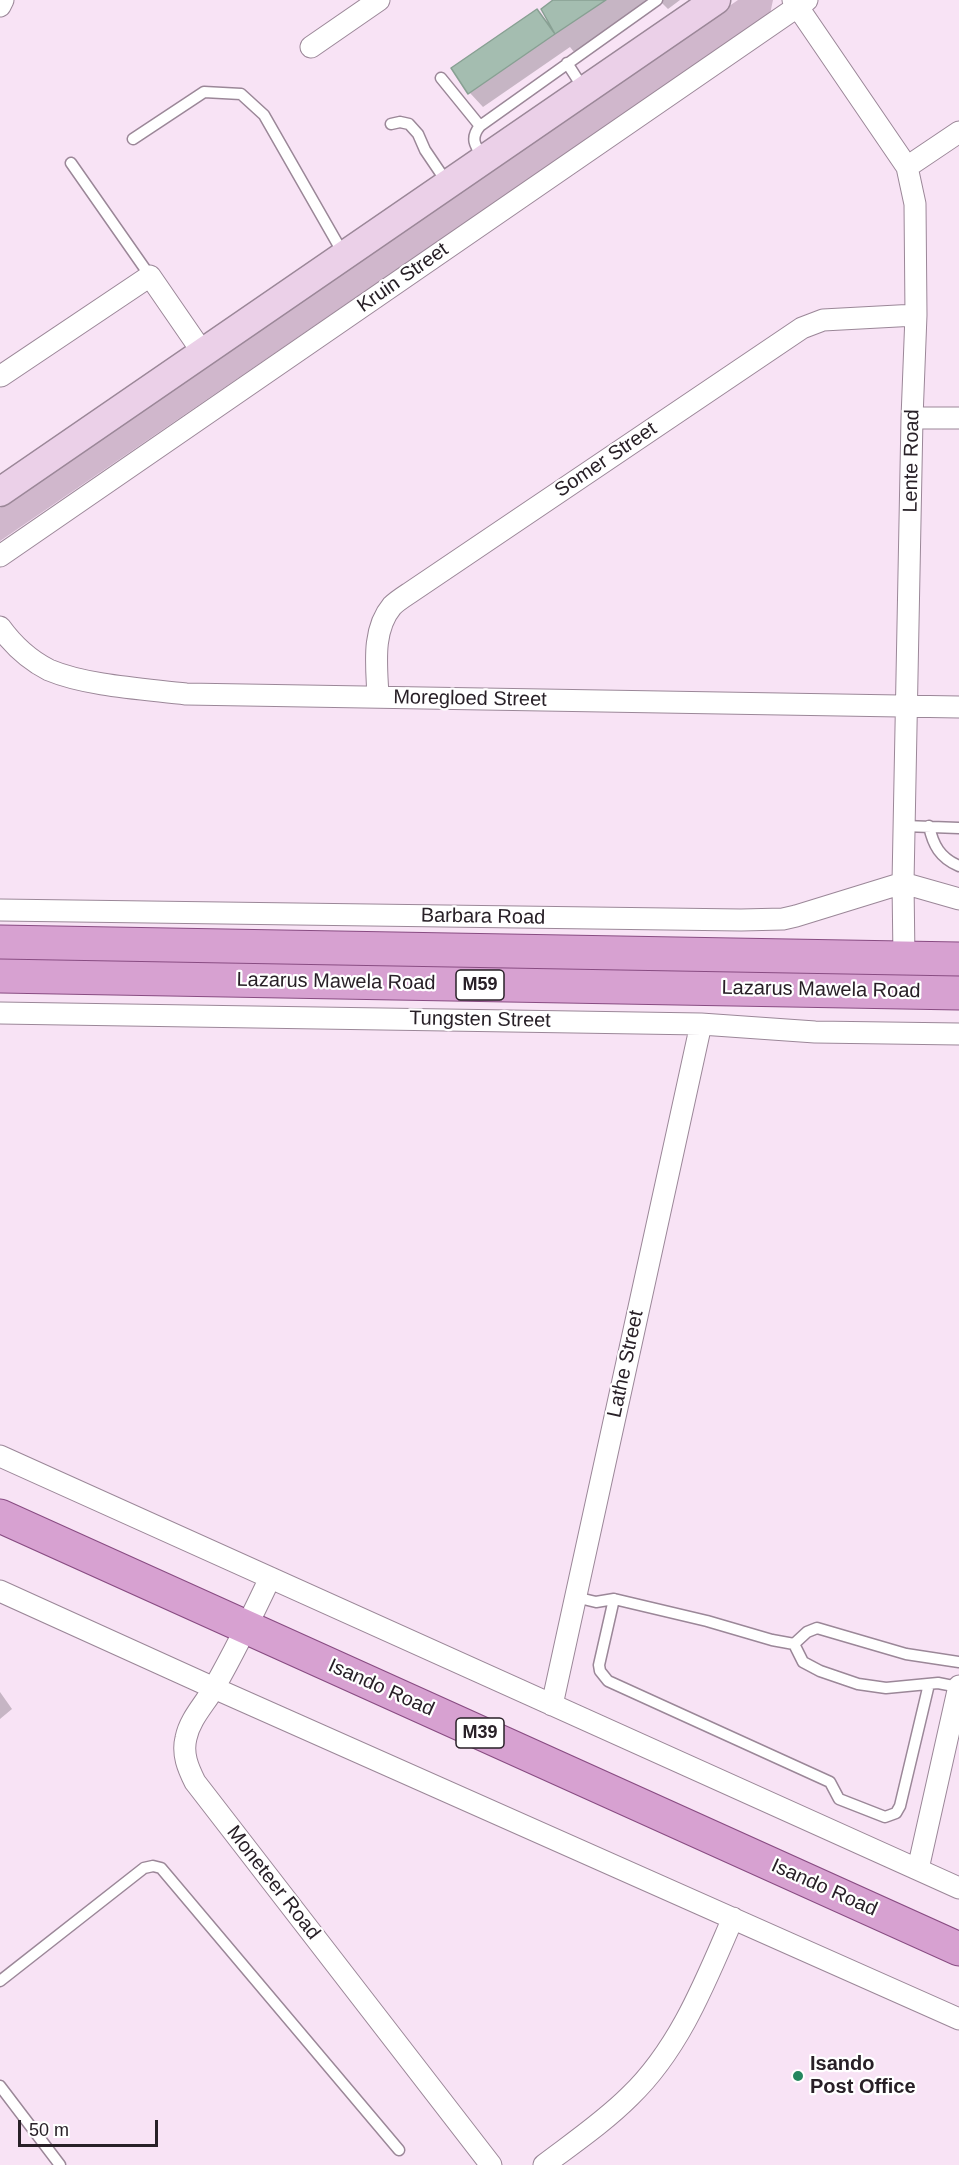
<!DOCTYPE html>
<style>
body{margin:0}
#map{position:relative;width:959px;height:2165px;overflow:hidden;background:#f8e3f5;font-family:Helvetica,sans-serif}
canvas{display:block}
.scale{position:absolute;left:18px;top:2120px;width:140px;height:27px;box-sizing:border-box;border:3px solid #282027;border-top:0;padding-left:8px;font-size:18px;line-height:21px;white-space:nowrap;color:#282027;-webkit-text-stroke:4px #fff;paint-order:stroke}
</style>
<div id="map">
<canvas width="959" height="2165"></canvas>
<div class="scale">50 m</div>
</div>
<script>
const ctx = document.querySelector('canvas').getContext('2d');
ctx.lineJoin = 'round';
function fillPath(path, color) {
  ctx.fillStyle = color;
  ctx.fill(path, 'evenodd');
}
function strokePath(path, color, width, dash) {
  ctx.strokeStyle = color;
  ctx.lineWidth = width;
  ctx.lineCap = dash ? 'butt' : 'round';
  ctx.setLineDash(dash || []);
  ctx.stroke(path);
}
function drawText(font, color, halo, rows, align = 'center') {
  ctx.font = font + ' Helvetica,sans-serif';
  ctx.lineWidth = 4.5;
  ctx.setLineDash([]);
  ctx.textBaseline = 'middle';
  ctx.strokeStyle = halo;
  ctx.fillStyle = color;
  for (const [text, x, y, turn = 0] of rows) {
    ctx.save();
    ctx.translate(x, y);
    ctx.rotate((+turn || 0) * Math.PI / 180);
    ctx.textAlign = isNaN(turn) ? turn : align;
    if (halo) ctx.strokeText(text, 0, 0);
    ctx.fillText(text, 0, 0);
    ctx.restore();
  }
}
const green = new Path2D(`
 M738,0H773L770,14L0,541V508Z`);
const shadow = new Path2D(`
 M556,0H651L574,52L570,47L483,107L470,93L453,69L537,11L549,23Z
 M659,0H680L668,9Z
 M0,1692L12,1709L0,1719Z`);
const building = new Path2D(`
 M553,0H606L555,34L541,9Z
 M537,9L555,34L468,94L451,68Z`);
const lane = new Path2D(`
 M567,63L585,91
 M441,78L480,126
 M391,124L400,122L409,124L418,134L425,150L448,184
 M133,139L204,92L241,94L264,115L344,255
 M484,159C476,147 469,139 480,126L657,0
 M71,163L150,276
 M904,826L959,828
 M929,826C933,845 940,858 959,866
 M575,1597L596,1602L614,1599L707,1621L772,1640L794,1644L803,1662L820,1671L858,1684L886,1688L938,1683L959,1687
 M614,1599L599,1665L600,1671L608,1681L830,1782L839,1799L885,1817L896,1813L900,1806L929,1684
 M794,1644L807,1632L817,1628L906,1654L959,1662
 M0,1981L144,1868L153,1866L161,1868L399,2150
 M0,2086L60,2165`);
const street = new Path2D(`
 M793,0L907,167L915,204L916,315L912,418L903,883L904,958
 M0,6L3,0
 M311,47L379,0
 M907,167L959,132
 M1,376L150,276L203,353
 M912,418H959
 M0,556L807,0
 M0,627C13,645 29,660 49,670C87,686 145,689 186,694L959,707
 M378,697C377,668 371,631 392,606C397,601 405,596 411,592L802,328L823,320L916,315
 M0,910L741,920L783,919L796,916L903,883L959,899
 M0,1013L701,1024L815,1032L959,1034
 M0,1456L959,1888
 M270,1578C253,1614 235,1651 215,1686C206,1703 190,1718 186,1738C182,1754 188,1768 195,1782L491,2165
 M0,1591L214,1688L959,2019
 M552,1705L701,1024
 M918,1869L959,1686
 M544,2165C573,2143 604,2122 630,2096C680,2048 706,1980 733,1918`);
const secondary = new Path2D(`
 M0,492L716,0`);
const primary = new Path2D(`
 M0,942L959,959
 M0,976L959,993
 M0,1516L959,1949`);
const markers = [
 [798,2076,6,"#24865f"]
];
const shields = [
 [480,985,48],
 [480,1733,48]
];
const shieldNames = [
 ["M59",480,985],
 ["M39",480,1733]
];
const streetNames = [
 ["Kruin Street",403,278,-35],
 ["Somer Street",606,460,-34],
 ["Lente Road",912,461,-89],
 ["Moregloed Street",470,699,1],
 ["Barbara Road",483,917,1],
 ["Lazarus Mawela Road",336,982,1],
 ["Lazarus Mawela Road",821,990,1],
 ["Tungsten Street",480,1020,1],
 ["Lathe Street",626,1364,-78],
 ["Isando Road",381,1688,24],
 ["Moneteer Road",273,1883,52],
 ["Isando Road",824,1888,24]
];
const poiNames = [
 ["Isando",810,2064],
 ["Post Office",810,2087]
];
fillPath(green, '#d0b7cc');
fillPath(shadow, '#0003');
fillPath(building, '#a4bdb0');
strokePath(building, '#88a093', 1.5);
strokePath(lane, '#9b8798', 13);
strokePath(street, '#9b8798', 23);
strokePath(secondary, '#9b8798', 31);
strokePath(primary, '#884c82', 35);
strokePath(lane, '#fff', 10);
strokePath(street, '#fff', 21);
strokePath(secondary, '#ebd0e8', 28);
strokePath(primary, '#d7a1d1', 33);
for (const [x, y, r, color] of markers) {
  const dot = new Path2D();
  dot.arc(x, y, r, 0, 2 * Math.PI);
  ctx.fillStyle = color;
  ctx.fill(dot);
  strokePath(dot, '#fff', 2);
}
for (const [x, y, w] of shields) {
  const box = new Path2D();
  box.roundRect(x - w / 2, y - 15, w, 30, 4.5);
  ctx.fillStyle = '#fff';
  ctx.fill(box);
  strokePath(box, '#282027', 1.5);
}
drawText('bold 18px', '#282027', null, shieldNames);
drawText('20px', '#282027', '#fff', streetNames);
drawText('bold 20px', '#282027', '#fff', poiNames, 'left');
</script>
